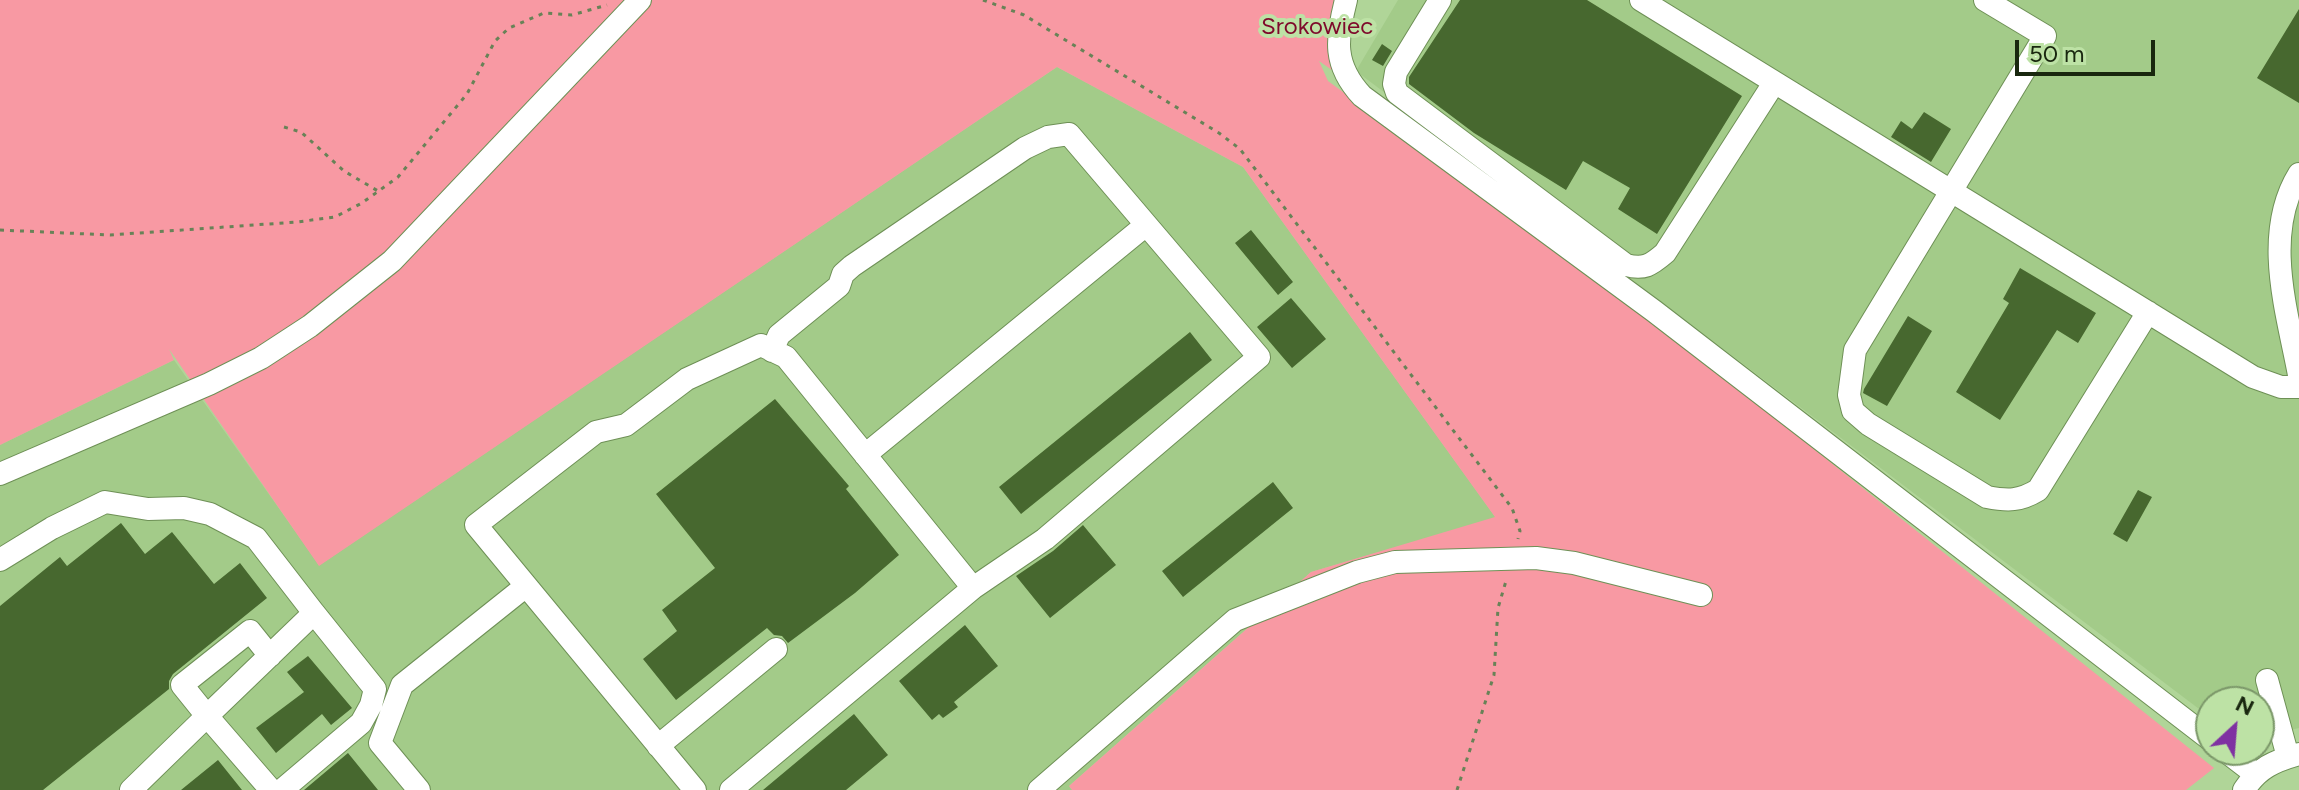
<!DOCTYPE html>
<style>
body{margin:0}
#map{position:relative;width:2299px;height:790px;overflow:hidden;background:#b0d598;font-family:Figtree,sans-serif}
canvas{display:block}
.north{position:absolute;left:2195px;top:686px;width:80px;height:80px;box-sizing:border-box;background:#bde2a5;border:2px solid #7b9769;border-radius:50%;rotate:26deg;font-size:22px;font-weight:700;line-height:32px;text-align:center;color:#19270f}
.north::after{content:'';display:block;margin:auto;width:28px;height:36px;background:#7f31a2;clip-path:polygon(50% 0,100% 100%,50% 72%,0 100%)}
.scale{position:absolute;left:2015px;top:40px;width:140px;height:36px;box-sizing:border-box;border:4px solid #19270f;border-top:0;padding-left:10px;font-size:24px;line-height:28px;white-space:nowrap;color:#19270f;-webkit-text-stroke:6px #bde2a5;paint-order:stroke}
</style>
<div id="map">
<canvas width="2299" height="790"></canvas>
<div class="north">N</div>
<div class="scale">50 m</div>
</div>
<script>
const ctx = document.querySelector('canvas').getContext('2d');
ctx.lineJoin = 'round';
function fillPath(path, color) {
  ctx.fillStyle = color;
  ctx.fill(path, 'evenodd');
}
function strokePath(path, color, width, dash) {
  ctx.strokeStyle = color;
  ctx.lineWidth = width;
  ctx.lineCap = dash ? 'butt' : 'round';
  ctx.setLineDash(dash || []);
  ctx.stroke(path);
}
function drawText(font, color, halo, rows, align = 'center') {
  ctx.font = font + ' Figtree,sans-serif';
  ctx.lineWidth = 8;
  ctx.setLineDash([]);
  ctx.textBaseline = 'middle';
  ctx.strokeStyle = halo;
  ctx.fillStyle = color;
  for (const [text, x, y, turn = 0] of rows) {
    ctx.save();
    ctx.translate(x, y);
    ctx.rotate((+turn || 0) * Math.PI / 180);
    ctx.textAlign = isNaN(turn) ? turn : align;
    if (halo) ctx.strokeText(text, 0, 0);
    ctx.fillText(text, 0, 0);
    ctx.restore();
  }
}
const built = new Path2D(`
 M1398,0H2299V728L2259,738V702H2211V718L1356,71Z
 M1057,67L1243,167L1496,518L1311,572L1069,786L1072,790H0V445L174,360L319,565Z`);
const green = new Path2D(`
 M0,0H1343L1349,82L1319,61L1328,81L1623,297L2214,768L2186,790H1072L1069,786L1311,572L1495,517L1243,167L1057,67L319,566L169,349L174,360L0,445Z`);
const building = new Path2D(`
 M1460,0H1587L1742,96L1657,234L1618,209L1630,188L1583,161L1566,190L1474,133L1409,84V77Z
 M2299,9V103L2257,78Z
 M1382,44L1392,51L1383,66L1372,60Z
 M1924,112L1951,129L1931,162L1891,137L1901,121L1912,129Z
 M1251,230L1293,282L1278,295L1235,243Z
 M2020,268L2096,313L2078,343L2057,330L2000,420L1956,392L2009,303L2003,299Z
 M1291,298L1326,339L1292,368L1257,327Z
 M1908,316L1932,331L1887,406L1863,393L1864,389Z
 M1190,332L1212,360L1021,514L999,487Z
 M775,399L849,486L846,489L899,555L855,593L788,643L782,636L774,635L767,628L676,700L643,659L677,631L662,610L715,568L656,494Z
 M1273,482L1293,508L1183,597L1162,571Z
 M2138,490L2152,497L2127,542L2113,534Z
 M121,523L145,554L172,532L214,584L240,563L267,598L173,674L169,681V689L43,790H0V606L60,557L67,566Z
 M1083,525L1116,565L1050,618L1016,576L1053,551Z
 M965,625L998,666L954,702L958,707L943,718L939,714L932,720L899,681Z
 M308,656L352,708L331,725L322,714L276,753L256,728L304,692L287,672Z
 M854,714L888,755L846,790H763Z
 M348,753L378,790H304Z
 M218,760L242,790H181Z`);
const path = new Path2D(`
 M983,0L1024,15L1219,133L1240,149L1512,508L1520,531L1518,539
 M284,127L301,132L344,171L378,191
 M0,230L110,235L297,222L335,217L362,203L398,177L467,94L495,41L509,28L544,13L572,15L607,5
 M1457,790L1494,675L1498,608L1506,581`);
const minor = new Path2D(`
 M1346,0C1336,39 1333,65 1362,96L1654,311L2211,740
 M1440,0L1396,72L1394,84L1397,93L1626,265C1644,270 1651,265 1665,253L1774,83
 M1641,0L2253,377L2281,387H2299
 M1985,0L2045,36L1855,350L1849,395L1853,411L1868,424L1987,497C2008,501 2020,501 2038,490L2148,312
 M2299,174C2262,234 2287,311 2299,375
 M865,455L1146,225
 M0,474L209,384L261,358L310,326L392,261L640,0
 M0,560L52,528L105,502L148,509L184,508L210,514L256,538L314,613
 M2267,680L2288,757
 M658,746L776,649
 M2224,750L2254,773
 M131,790L207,716L182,685L250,631L270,656
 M271,790L207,716L314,613L375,689L371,705L361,723L282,790
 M419,790L380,743L402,685L526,586
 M695,790L476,525L596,432L626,425L687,379L761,345L786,357L973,588
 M731,790L973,588L1045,539L1259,357L1069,134L1048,137L1025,148L852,266L843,274L839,286L779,335L772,351
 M1039,790L1235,620L1357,572L1395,562L1536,558L1574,563L1701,595
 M2244,790C2258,768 2274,761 2299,754`);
const parkNames = [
 ["Srokowiec",1317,27]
];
fillPath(built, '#a3cb89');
fillPath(green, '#f899a3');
fillPath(building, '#47682f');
strokePath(minor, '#6e9056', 24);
strokePath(path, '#688257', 3, [4, 6]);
strokePath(minor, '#fff', 22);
drawText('24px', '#7e092b', '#bde2a5', parkNames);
</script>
